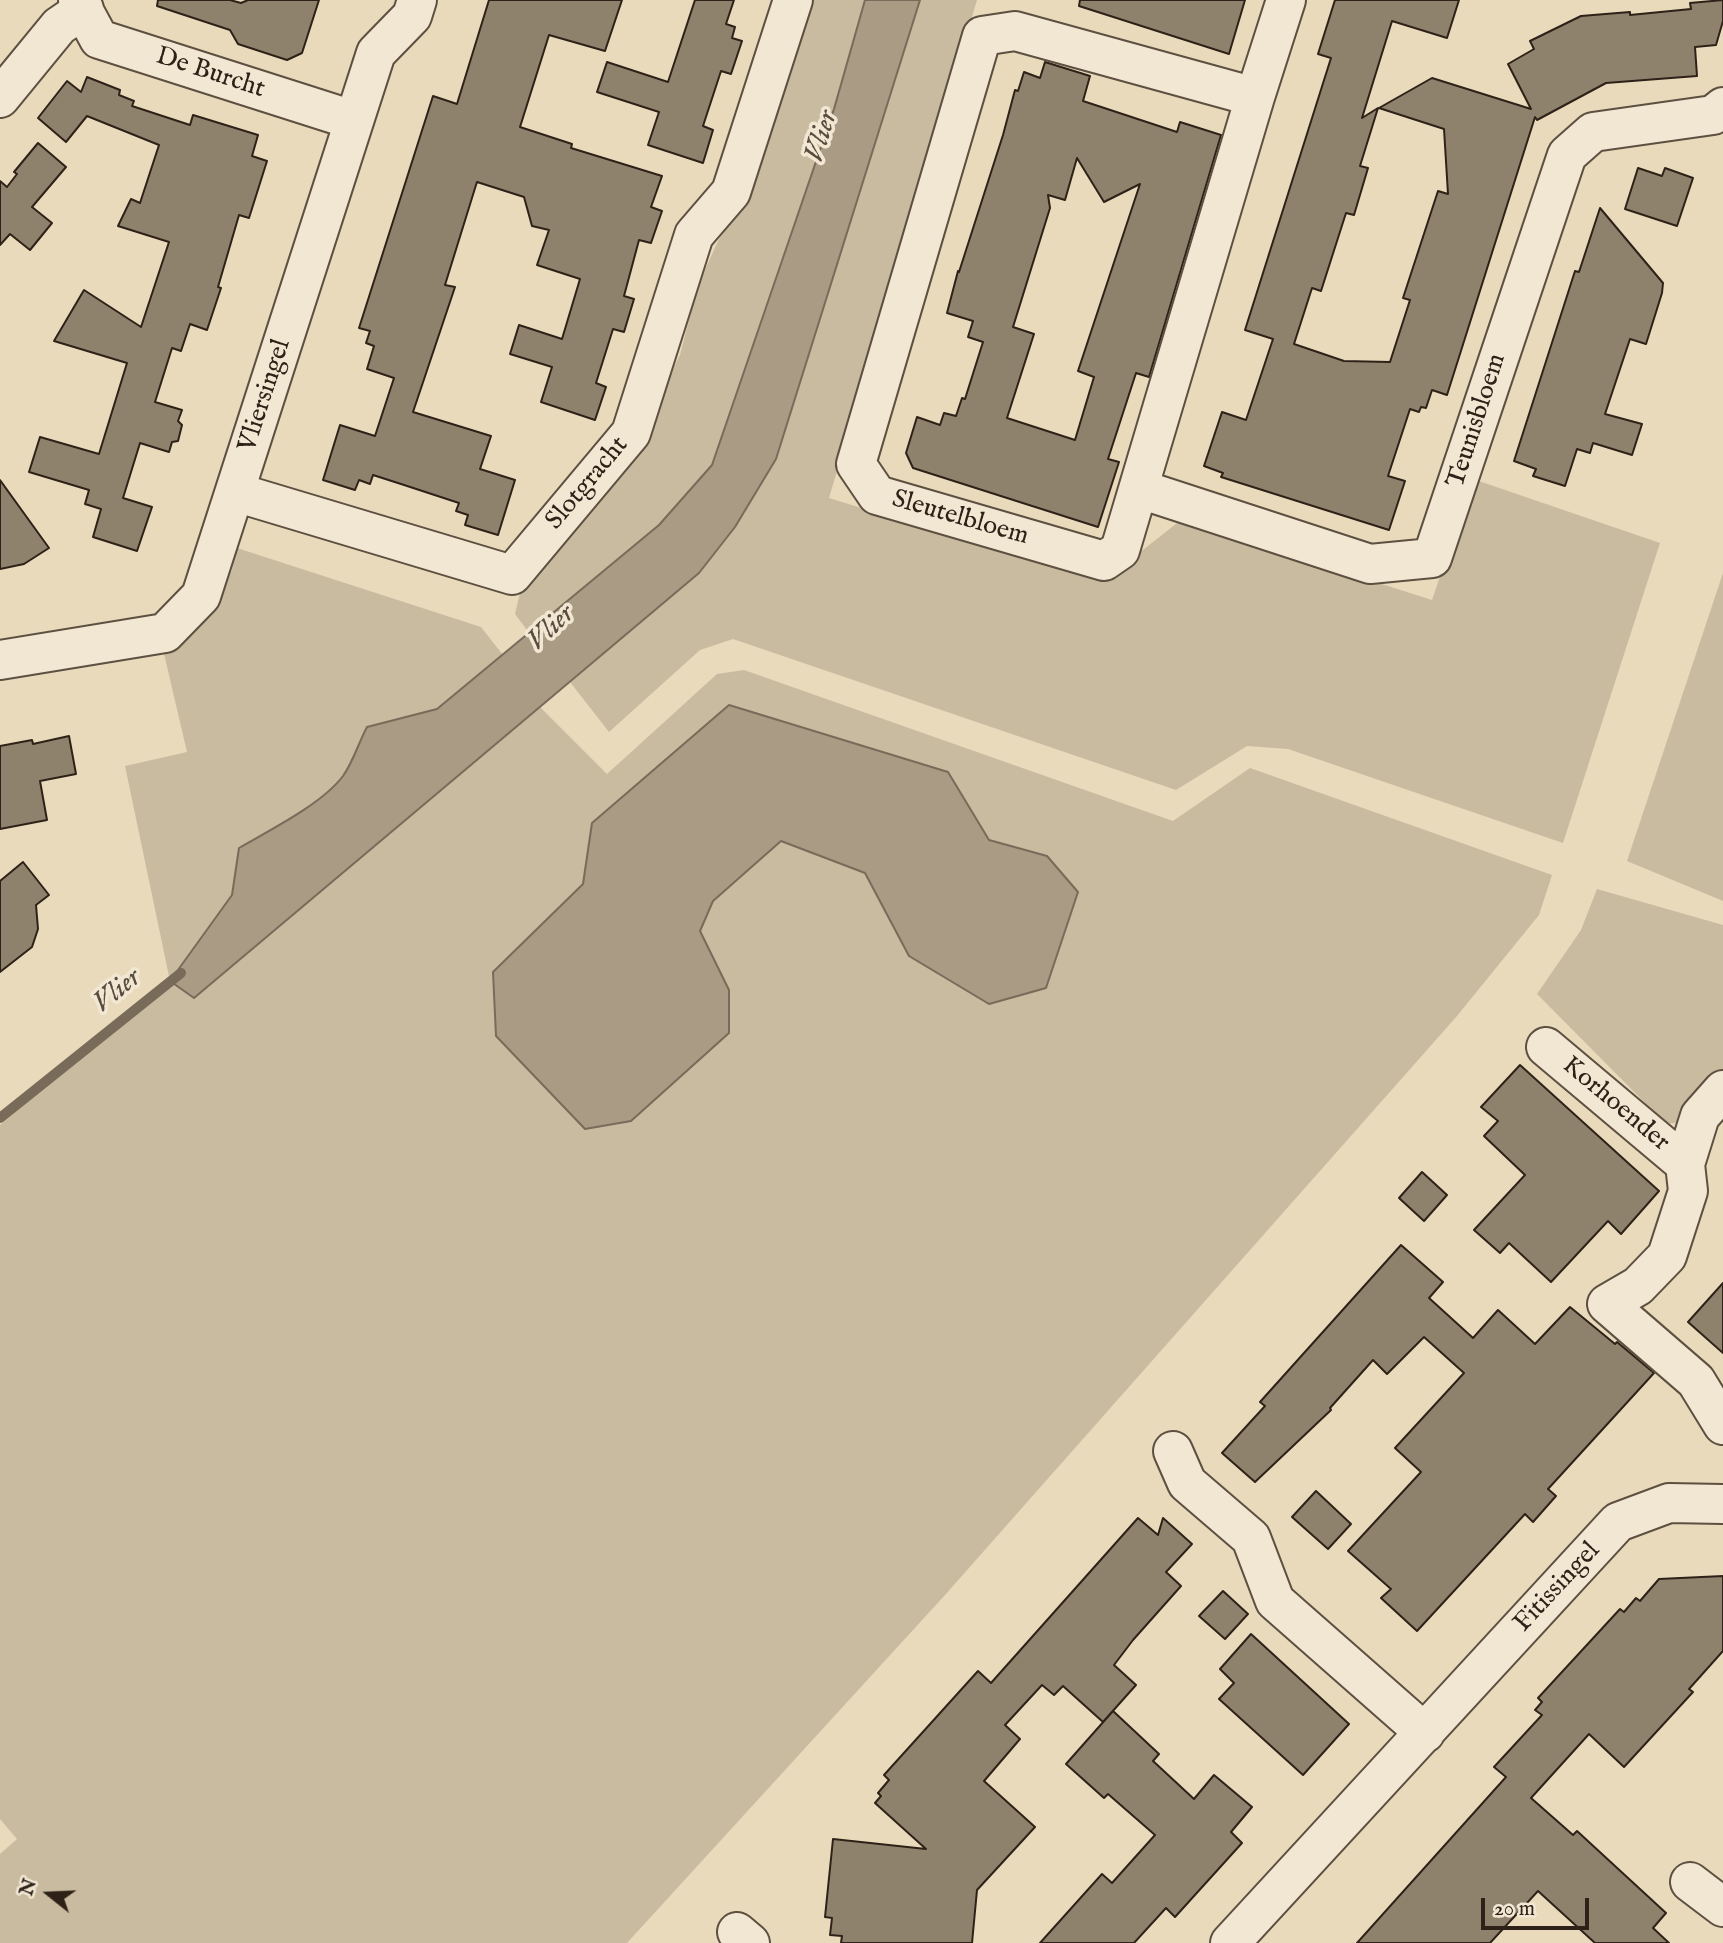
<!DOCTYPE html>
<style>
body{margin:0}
#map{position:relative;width:1723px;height:1943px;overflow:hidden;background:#e9dabc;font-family:"IM FELL English",serif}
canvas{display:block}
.north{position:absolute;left:14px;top:1859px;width:70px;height:70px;-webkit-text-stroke:5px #f1e7d3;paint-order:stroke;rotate:288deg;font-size:19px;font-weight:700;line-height:28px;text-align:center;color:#2e2218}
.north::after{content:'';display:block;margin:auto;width:24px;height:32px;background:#2e2218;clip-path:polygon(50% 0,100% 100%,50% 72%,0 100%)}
.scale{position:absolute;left:1481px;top:1898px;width:108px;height:32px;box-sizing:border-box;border:4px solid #2e2218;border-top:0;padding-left:9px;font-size:21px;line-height:24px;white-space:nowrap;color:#2e2218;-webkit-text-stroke:5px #f1e7d3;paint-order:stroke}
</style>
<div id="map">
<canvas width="1723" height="1943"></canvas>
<div class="north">N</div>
<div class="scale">20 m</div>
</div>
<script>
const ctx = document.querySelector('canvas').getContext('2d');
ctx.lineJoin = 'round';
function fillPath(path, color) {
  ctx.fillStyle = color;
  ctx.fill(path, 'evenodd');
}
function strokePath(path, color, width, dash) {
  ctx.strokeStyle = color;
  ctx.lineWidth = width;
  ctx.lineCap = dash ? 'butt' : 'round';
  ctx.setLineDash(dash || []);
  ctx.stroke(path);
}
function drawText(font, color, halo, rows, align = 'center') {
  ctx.font = font + ' "IM FELL English",serif';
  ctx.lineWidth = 7;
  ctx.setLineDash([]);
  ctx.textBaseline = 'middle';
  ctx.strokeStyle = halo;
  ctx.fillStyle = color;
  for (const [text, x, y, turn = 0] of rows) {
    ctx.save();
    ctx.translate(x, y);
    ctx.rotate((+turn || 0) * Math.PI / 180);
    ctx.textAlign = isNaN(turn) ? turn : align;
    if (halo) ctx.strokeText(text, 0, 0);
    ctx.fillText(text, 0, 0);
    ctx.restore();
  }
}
const green = new Path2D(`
 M806,0H865L834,109L712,465L659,525L530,634L515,614L520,593L587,511L645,422L680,355L698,285L718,241L736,210Z
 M920,0H977L829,498L1102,582L1181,520L1432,600L1473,479L1660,543L1563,843L1288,749L1247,746L1176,790L733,639L700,650L609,732L570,682L699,573L735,527L776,459Z
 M237,548L481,627L503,655L436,709L367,727C359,742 353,762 343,776C322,804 270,830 239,848L232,895L170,981L194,998L540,707L607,774L717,674L744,670L1173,821L1250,768L1552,875L1539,915L1457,1016L945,1595L627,1943H0V1854L17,1839L0,1819V1125L170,981L125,766L187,752L161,641L210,613L232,570ZM948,772L989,840L1047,856L1078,892L1046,988L909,956L865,873L781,841L713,901L700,931L729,990L496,1036L493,972L583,884Z
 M1723,573V901L1627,861Z
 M1597,889L1723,925V1077L1682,1122L1666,1124L1537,994L1581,930Z`);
const water = new Path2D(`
 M865,0H920L776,459L735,527L699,573L194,998L170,981L232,895L239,848C270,830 322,804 343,776C353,762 359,742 367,727L437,709L659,525L712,465L834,109Z
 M729,705L948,772L989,840L1047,856L1078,892L1046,988L989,1004L909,956L865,873L781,841L713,901L700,931L729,990V1033L631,1121L585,1129L496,1036L493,972L583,884L592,823Z`);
const stream = new Path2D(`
 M0,1118L181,973`);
const building = new Path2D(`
 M158,0H230L241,3L248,0H319L302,53L287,60L238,44L230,30L157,6Z
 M489,0H622L605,51L549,35L520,127L572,144L571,148L662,176L651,207L662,211L651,243L639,240L624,296L634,299L624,332L613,329L596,383L606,387L595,420L541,402L552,367L510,354L519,325L562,339L580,279L537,265L549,230L532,226L524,197L477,182L476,185L445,285L455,287L413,412L491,436L480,469L515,480L498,535L465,525L468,515L456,511L459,503L401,484L373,475L370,484L359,480L355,490L323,480L340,425L375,436L394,378L367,369L374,346L366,343L370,331L359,328L433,96L457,104Z
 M695,0H734L726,24L735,27L732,38L742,41L731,74L721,71L703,126L713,130L703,163L648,145L659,112L597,92L607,62L668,82Z
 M1080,0H1245L1229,54L1079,6Z
 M1335,0H1459L1447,38L1392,21L1362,118L1378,108L1360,166L1368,168L1354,215L1346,213L1321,291L1312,288L1294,344L1344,361L1390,362L1410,300L1403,298L1438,191L1448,194L1444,129L1379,108L1432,78L1531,109L1508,64L1534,49L1530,41L1581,16L1630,12V15L1691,9L1690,3L1723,0V21L1716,45L1695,47L1697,76L1606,83L1537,120L1535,117L1447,395L1432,390L1426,408L1421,407L1419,412L1410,409L1388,476L1405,481L1389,530L1221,477L1223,473L1204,466L1222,412L1246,420L1273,339L1245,330L1331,58L1318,54Z
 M1045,62L1090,76L1083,101L1177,132L1180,122L1221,135L1149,377L1136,373L1108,459L1119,462L1098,527L913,468L906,453L917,417L940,425L944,413L956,416L962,398L965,399L983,342L968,337L973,321L947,313L958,271L959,272L1003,135L1015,90L1018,91L1024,72L1040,78ZM1077,158L1104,202L1140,184L1078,371L1094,377L1075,440L1007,418L1034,334L1013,327L1050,208L1048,195L1065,200Z
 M87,77L120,90L119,95L134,101L132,106L190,125L193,115L258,135L252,156L267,161L249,218L239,215L218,287L221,288L207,330L190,324L181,351L172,348L155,402L182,410L178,421L182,425L178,441L172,442L169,452L140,443L123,498L152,507L137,551L93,537L101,509L85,504L89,490L29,472L40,437L99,454L127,363L54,341L84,290L141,327L169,242L118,226L131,199L140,203L159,145L87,116L66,142L38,118L67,81L81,92Z
 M38,143L66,167L32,207L52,223L30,250L10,234L0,245V181L7,187L17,174L14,172Z
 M1638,168L1662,176L1665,168L1693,178L1677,226L1625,209Z
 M1600,208L1663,283L1662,293L1646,344L1630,339L1605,414L1642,424L1632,455L1593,443L1590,453L1577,449L1565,486L1533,476L1536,469L1514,461L1575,271L1579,272Z
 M0,480L49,548L24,564L0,569Z
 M69,736L76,774L40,781L47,820L0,829V746L32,740L33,744Z
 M23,862L49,895L36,905L38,929L32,947L0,972V881Z
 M1520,1065L1659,1191L1621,1234L1608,1221L1551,1282L1509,1243L1500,1253L1474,1230L1525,1175L1484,1136L1498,1121L1481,1107Z
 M1422,1172L1447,1195L1424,1221L1399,1198Z
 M1401,1245L1443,1282L1429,1298L1473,1338L1498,1310L1535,1344L1570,1307L1615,1344L1617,1342L1654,1373L1548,1489L1556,1496L1533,1522L1525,1514L1417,1631L1381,1598L1391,1589L1348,1551L1421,1472L1395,1448L1464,1373L1424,1337L1387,1374L1373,1360L1330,1408L1331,1410L1255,1482L1222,1453L1265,1406L1260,1402Z
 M1723,1283V1353L1688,1322Z
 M1316,1491L1351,1524L1328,1549L1292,1517Z
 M1138,1518L1158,1535L1163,1518L1192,1544L1166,1572L1181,1586L1133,1640L1114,1665L1136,1685L1103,1722L1063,1686L1054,1695L1042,1685L1005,1725L1020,1739L984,1781L1035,1827L977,1890L972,1943H841L842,1936L830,1935L832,1918L825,1917L833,1839L926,1849L875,1803L881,1796L878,1793L889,1780L884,1775L978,1671L991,1683Z
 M1723,1576V1651L1689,1689L1693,1692L1624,1767L1589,1734L1531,1798L1573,1835L1577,1831L1666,1913L1653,1928L1669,1943H1595L1538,1891L1490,1943H1357L1506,1777L1494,1767L1542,1715L1535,1710L1542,1702L1538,1698L1620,1609L1624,1612L1636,1598L1640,1601L1659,1579Z
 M1223,1591L1248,1614L1225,1639L1199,1616Z
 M1251,1634L1349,1724L1303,1775L1219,1699L1234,1683L1220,1669Z
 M1113,1711L1159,1754L1153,1761L1194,1799L1214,1775L1252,1807L1231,1832L1242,1843L1175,1917L1166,1908L1134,1943H1040L1102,1874L1112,1883L1155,1835L1108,1794L1104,1798L1066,1764Z`);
const minor = new Path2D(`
 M78,0L99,39L353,120
 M1255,97L1015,31L982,36L856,464L877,495L1104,561L1120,550L1255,97L1286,0
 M0,98L59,26L84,9
 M1140,489L1370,564L1432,558L1567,155L1593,132L1713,115L1723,107
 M235,492L512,575L631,433L694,235L731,192L793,0
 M0,660L165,633L201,596L376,53L412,16L417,0
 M1546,1047L1685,1164
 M1723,1090L1700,1116L1685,1164L1688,1191L1667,1256L1638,1286L1607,1304L1696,1381L1723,1425
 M1173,1451L1187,1483L1251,1538L1275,1601L1425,1733
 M1690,1882L1723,1907
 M737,1932L750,1943
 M1230,1943L1618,1522L1669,1503L1723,1504`);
const streetNames = [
 ["De Burcht",210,74,18],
 ["Vliersingel",266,396,-72],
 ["Teunisbloem",1478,421,-72],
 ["Slotgracht",588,484,-50],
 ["Sleutelbloem",960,519,16],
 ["Korhoender",1615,1105,40],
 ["Fitissingel",1558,1588,-47]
];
const waterNames = [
 ["Vlier",823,137,-73],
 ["Vlier",552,629,-43],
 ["Vlier",118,992,-39]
];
fillPath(green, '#c9bba0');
fillPath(water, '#a99b84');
strokePath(water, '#786b59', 2);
strokePath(stream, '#786b59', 10);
fillPath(building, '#8f826d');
strokePath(building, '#2e2218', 2);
strokePath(minor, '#5d5041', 42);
strokePath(minor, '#f1e7d3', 38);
drawText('26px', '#2e2218', '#f1e7d3', streetNames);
drawText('italic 28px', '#594c3e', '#f1e7d3', waterNames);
</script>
